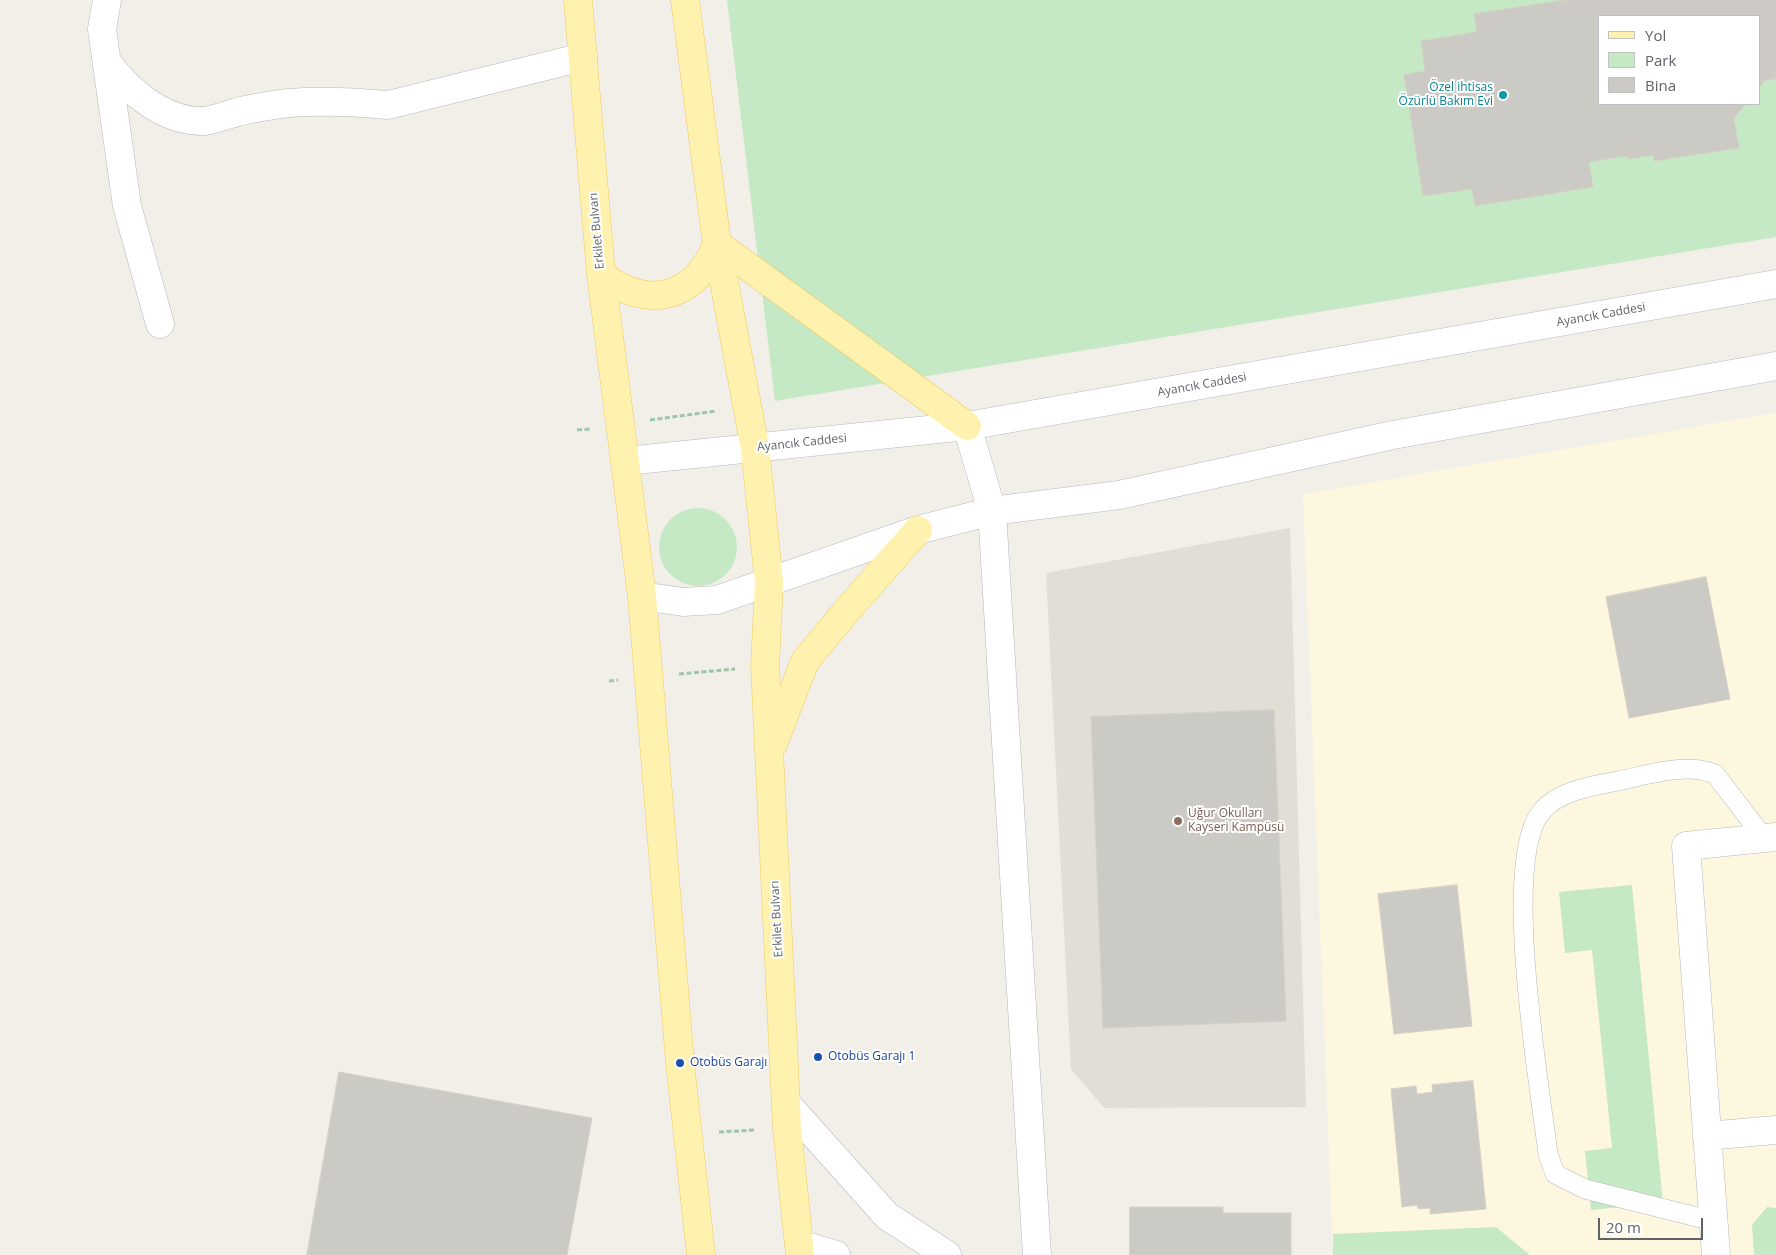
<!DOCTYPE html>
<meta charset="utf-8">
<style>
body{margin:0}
#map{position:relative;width:1776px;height:1255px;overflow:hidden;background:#f1efe8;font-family:"Open Sans",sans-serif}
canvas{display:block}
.legend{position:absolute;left:1598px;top:15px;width:162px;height:90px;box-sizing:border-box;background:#fff;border:1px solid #bfc1c3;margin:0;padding:6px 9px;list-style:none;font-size:15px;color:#5f6368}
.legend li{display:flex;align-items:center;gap:10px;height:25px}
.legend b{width:25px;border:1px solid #bfc1c3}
.scale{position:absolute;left:1598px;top:1218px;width:105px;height:22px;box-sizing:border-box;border:2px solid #5f6368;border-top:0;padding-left:6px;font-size:15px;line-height:18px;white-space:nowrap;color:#5f6368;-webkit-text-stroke:4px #fff;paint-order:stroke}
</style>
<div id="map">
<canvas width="1776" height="1255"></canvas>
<ul class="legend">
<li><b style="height:6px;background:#fff2af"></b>Yol</li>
<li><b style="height:14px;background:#c5e8c5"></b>Park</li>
<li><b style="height:14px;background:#cccac5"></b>Bina</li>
</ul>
<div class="scale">20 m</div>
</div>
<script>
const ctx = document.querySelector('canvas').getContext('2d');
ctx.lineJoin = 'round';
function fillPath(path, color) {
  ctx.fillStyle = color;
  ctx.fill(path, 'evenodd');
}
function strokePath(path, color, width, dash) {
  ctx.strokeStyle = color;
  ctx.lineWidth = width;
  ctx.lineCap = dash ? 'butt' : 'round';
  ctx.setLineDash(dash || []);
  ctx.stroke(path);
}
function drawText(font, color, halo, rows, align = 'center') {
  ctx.font = font + ' "Open Sans",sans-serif';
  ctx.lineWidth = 4;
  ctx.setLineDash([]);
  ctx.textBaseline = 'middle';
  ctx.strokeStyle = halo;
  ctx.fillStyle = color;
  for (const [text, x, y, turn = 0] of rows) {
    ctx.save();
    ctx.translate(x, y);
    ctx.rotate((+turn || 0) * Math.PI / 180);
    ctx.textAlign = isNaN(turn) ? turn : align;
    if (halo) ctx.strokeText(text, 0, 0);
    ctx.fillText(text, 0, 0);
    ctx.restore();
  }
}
const commercial = new Path2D(`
 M1776,413V1255H1333L1303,494Z`);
const education = new Path2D(`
 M1290,528L1306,1107L1104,1108L1071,1069L1046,573Z`);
const green = new Path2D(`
 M727,0H1776V237L775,401ZM1600,16H1760V104H1600Z
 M659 547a39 39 0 1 1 78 0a39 39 0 1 1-78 0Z
 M1632,885L1663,1203L1591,1210L1585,1151L1612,1148L1592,950L1565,953L1559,892Z
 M1767,1207L1776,1208V1255H1754L1752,1225Z
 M1496,1227L1530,1255H1333V1234Z`);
const building = new Path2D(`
 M1564,0H1776V79L1764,81L1760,87V16H1600V104H1746L1734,118L1739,148L1654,161L1653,155L1628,159L1627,156L1589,162L1593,187L1475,206L1472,189L1423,196L1404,75L1425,71L1421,41L1477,32L1474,14Z
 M1706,577L1730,699L1629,718L1606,597Z
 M1274,710L1286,1021L1103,1028L1091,717Z
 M1457,885L1472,1026L1394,1034L1378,894Z
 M339,1072L592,1118L567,1255H307Z
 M1473,1081L1486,1209L1430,1214V1208L1418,1209L1417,1205L1402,1207L1391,1089L1416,1086L1417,1094L1433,1092L1432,1085Z
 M1130,1207H1223V1213H1291V1255H1130Z`);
const path = new Path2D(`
 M650,420L716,411
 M577,430L590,429
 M679,674L735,669
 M609,681L618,680
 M719,1132L755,1130`);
const lane = new Path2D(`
 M1713,1221L1585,1189L1555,1174L1548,1154C1540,1087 1500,859 1542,811C1560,790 1593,786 1618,781C1648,775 1685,762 1715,774L1764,838`);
const street = new Path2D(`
 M107,0L102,29L127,206L160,324
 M107,62C128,91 164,122 204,121C214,120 227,115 237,112C254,108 272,105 289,103C322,100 355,102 388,105L583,57
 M967,426L992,511L1037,1255
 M1707,1136L1776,1130
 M1716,1255L1686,846L1776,837`);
const secondary = new Path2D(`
 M626,461L967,426L1776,284
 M642,596L683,602L717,600L918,530L992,511L1119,495L1393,435L1776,366
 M786,1103L887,1216L947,1255
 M799,1244L836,1255`);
const primary = new Path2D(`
 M578,0L601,274L642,596L680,1063L701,1255
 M685,0L717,244L755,448L769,582L765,666L787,1128L800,1255
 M601,274C646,311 696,299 717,244L967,426
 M773,744L805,661L850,607L918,530`);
const markers = [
 [1503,95,5,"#0f9aa8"],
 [1178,821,5,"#8d6e63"],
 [818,1057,5,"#1a4fb4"],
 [680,1063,5,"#1a4fb4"]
];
const cultureNames = [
 ["Özel ihtisas",1493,88],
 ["Özürlü Bakım Evi",1493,102]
];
const streetNames = [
 ["Erkilet Bulvarı",597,231,-95],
 ["Ayancık Caddesi",1601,315,-10],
 ["Ayancık Caddesi",1202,385,-10],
 ["Ayancık Caddesi",802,443,-6],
 ["Erkilet Bulvarı",777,919,-93]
];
const educationNames = [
 ["Uğur Okulları",1188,814],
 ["Kayseri Kampüsü",1188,828]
];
const transitNames = [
 ["Otobüs Garajı 1",828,1057],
 ["Otobüs Garajı",690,1063]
];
fillPath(commercial, '#fef7e0');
fillPath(education, '#e1ded6');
fillPath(green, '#c5e8c5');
fillPath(building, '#cccac5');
strokePath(building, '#d6d1c6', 1);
strokePath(lane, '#b5b8bc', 20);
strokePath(street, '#b5b8bc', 29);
strokePath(secondary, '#b6babf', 29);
strokePath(primary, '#f2c960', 29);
strokePath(path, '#9cc7a9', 3, [5, 2.5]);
strokePath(lane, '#fff', 19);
strokePath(street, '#fff', 28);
strokePath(secondary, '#fff', 28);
strokePath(primary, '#fff2af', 28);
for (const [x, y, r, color] of markers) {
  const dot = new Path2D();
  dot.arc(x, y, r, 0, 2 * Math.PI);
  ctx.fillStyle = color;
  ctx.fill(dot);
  strokePath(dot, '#fff', 2);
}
drawText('12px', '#0d838f', '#fff', cultureNames, 'right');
drawText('12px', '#5f6368', '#fff', streetNames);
drawText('12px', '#785e54', '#fff', educationNames, 'left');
drawText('12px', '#164399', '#fff', transitNames, 'left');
</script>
